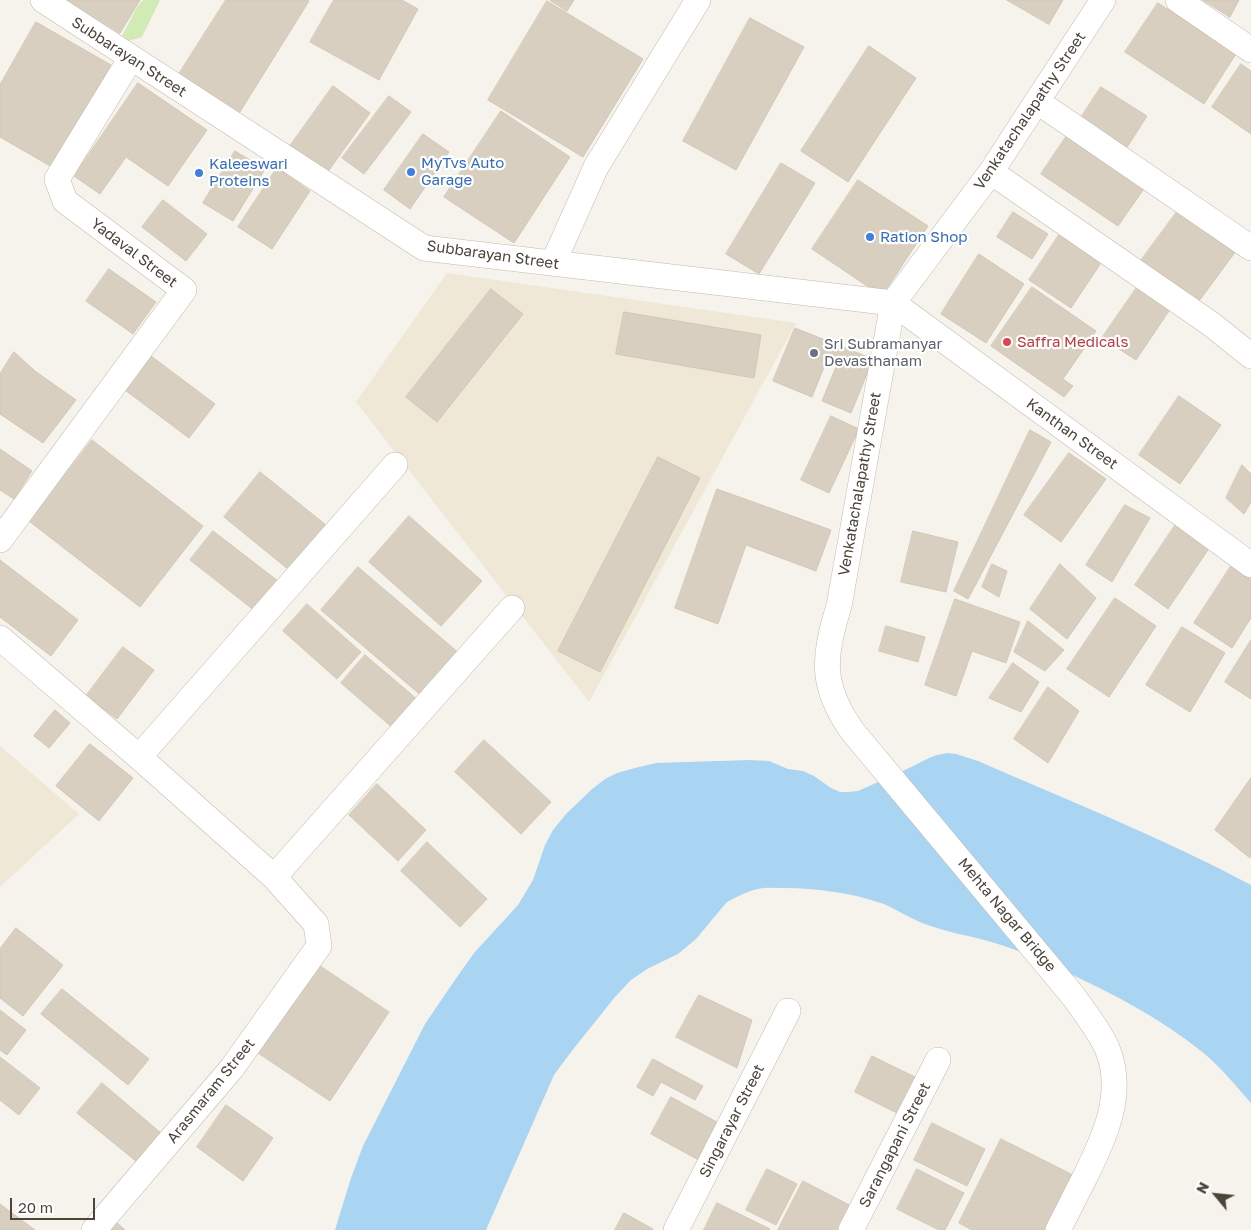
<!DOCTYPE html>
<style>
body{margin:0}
#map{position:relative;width:1251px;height:1230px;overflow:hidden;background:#f6f3ec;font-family:"Golos Text",sans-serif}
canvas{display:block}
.north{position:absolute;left:1191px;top:1170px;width:50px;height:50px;-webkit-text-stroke:4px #fff;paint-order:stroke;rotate:298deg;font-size:14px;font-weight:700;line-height:20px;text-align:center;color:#4b4439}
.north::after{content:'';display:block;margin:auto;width:18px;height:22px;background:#4b4439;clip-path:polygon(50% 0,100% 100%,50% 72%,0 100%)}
.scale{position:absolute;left:10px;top:1198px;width:85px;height:22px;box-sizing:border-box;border:2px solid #4b4439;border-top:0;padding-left:6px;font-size:15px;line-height:18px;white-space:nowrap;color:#4b4439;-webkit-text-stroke:4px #fff;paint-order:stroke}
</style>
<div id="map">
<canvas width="1251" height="1230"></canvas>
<div class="north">N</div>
<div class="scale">20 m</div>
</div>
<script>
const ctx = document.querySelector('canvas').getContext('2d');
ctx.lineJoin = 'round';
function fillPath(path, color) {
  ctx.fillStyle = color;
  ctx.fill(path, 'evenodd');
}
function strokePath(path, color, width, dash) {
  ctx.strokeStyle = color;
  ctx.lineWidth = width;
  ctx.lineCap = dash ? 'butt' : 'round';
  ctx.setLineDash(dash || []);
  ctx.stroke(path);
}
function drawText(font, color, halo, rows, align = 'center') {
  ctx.font = font + ' "Golos Text",sans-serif';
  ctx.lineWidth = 4.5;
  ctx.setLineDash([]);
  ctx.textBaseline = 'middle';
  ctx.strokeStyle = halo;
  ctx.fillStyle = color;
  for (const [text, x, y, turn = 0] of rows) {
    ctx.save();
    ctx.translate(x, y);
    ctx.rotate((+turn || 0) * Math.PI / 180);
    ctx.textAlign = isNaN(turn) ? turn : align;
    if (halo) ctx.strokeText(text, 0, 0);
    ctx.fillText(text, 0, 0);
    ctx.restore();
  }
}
const education = new Path2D(`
 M447,273L796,323L589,702L356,402Z
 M0,746L79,814L0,887Z`);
const green = new Path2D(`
 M143,0H160L142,37L118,44L137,7Z`);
const water = new Path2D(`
 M948,753L956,754L978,761C1070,801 1163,838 1251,885V1103C1235,1085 1220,1066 1201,1051C1160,1018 1112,993 1064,971C1042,961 1021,951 998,944C974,936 948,933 925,924C911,919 898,910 884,904C852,893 817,888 784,888C775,888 766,887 757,889C746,892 735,897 726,903L696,939L678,954L647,969L631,980L615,997L571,1052L554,1075L486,1230H335L351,1178L363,1146L425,1024L457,977L474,953L518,905L533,880L545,845L553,830L566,814L591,790L605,779L617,773L635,768L656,763L750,760L769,761L788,769L803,771L814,776L831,788L840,792H848L858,791L903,771L929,758L937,755Z`);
const building = new Path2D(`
 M65,0H140L120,33Z
 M226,0H307L309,1L238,115L177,77Z
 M334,0H402L418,9L379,80L310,42Z
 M550,0H574L567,11Z
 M1007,0H1063L1049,24Z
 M1203,0H1239L1230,17Z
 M547,1L643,59L583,157L488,100Z
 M1158,3L1236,54L1204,104L1125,52Z
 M750,18L804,47L736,170L683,141Z
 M36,22L111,65L52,167L0,137V85Z
 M869,46L916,78L848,182L801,151Z
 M1241,64L1251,71V134L1212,107Z
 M138,83L207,130L168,186L126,157L100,194L74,176Z
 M333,86L370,113L327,173L290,146Z
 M1101,87L1147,116L1126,149L1080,119Z
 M389,96L411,112L364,174L342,158Z
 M501,111L570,157L514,243L444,197Z
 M1070,131L1148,183L1118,226L1041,174Z
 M423,134L449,152L410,209L384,190Z
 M235,151L265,169L233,221L203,203Z
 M781,163L815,183L759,274L726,254Z
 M277,168L310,191L272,249L238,227Z
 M858,180L928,226L882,296L812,249Z
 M163,200L207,234L186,261L142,227Z
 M1182,205L1239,247L1196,305L1139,263Z
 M1013,212L1048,234L1032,259L997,237Z
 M1059,235L1101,263L1071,308L1029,280Z
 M979,254L1024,284L986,343L941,314Z
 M109,269L156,302L133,334L86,301Z
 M1142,280L1175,302L1136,360L1102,338Z
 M1032,287L1096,331L1063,379L1073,386L1064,397L991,346Z
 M491,289L523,314L437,422L406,397Z
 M624,312L761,335L754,378L616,354Z
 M795,328L873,359L851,413L822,401L838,362L828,357L812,397L773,381Z
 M14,352L35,371L76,400L43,443L0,414V374Z
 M147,353L215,404L189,438L121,387Z
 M1179,396L1221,425L1180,484L1139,455Z
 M831,416L859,429L829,493L801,480Z
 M1030,430L1051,442L968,599L954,591Z
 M92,440L203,526L140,607L29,521Z
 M0,449L32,471L14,499L0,490Z
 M1069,453L1106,479L1061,542L1024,515Z
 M658,457L700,478L600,672L558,651Z
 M1242,465L1251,474V502L1244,514L1226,498Z
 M260,472L331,529L294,574L224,517Z
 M717,489L831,530L816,571L746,545L718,624L675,608Z
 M1125,505L1150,518L1112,582L1086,565Z
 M409,516L482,581L441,626L369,562Z
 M1176,524L1210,547L1168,609L1135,585Z
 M213,531L278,581L255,611L190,560Z
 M913,531L958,542L946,592L901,582Z
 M0,560L78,620L51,656L0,617Z
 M1233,563L1251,575V618L1232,648L1194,623Z
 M992,564L1007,571L999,597L982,587Z
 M1060,564L1096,598L1067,639L1030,609Z
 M358,567L460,654L423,697L321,610Z
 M1115,598L1156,626L1109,697L1067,669Z
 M955,599L1020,622L1006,663L972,651L956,696L925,685Z
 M307,604L361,652L337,679L283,631Z
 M1028,621L1064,650L1045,671L1014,652Z
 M886,626L925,637L918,662L879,651Z
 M1182,627L1225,653L1190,712L1146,685Z
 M1251,640V699L1225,682Z
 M123,647L154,670L117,719L86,696Z
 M365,655L418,700L394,729L341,683Z
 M1013,663L1039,682L1021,712L989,698Z
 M1048,687L1079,711L1048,763L1014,739Z
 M55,710L70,723L49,748L34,736Z
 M484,740L551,802L521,834L455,772Z
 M90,744L133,778L99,821L56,786Z
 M1251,778V856L1250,858L1215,830Z
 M377,784L426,830L398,861L349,815Z
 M427,842L487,899L460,927L401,871Z
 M16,928L63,965L23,1016L0,998V949Z
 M317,964L389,1012L330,1101L258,1053Z
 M62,989L149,1059L128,1085L41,1014Z
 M699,995L752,1020L737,1068L676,1037Z
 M0,1010L26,1030L7,1055L0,1050Z
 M872,1056L919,1079L901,1115L855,1092Z
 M0,1057L40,1088L19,1115L0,1100Z
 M653,1059L703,1086L695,1100L661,1082L653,1096L637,1087Z
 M102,1083L161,1133L137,1162L77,1113Z
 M671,1097L726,1127L706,1164L651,1134Z
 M226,1105L273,1138L243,1181L197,1147Z
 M932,1123L985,1149L967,1186L914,1160Z
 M1001,1139L1079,1178L1053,1230H972L959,1223Z
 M767,1169L797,1184L776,1225L746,1210Z
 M917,1169L964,1193L945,1230H939L897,1209Z
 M803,1181L855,1208L844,1230H778Z
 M717,1203L770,1229L769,1230H704Z
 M0,1204L35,1230H0Z
 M624,1213L653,1229L652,1230H615Z
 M115,1221L125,1230H108Z`);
const minor = new Path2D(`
 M43,0L424,248L893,303L1251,565
 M1178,0L1251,50
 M1038,102L1251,248
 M991,172L1211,324L1251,356
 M553,263L596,167L698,0
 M0,540L184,290L65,201L57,179L131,58
 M0,638L139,757L274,877L316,924L319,946L232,1068L94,1230
 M139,757L395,465
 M274,877L512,608
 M676,1230L788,1011
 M851,1230L938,1060
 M1058,1230C1067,1213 1075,1196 1084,1179C1104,1139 1126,1093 1107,1048C1099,1030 1085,1013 1074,997L853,732C820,686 823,658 839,606L893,303L991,172L1103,0`);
const markers = [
 [411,172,5,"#3f7fe0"],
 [199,173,5,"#3f7fe0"],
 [870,237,5,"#3f7fe0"],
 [1007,342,5,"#e0444e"],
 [814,353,5,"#6b7280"]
];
const streetNames = [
 ["Subbarayan Street",129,57,33],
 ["Venkatachalapathy Street",1030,111,-56],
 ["Yadaval Street",134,253,37],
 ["Subbarayan Street",493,255,8],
 ["Kanthan Street",1072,434,36],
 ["Venkatachalapathy Street",860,484,-80],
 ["Mehta Nagar Bridge",1007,915,50],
 ["Arasmaram Street",211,1091,-51],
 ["Singarayar Street",732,1121,-63],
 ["Sarangapani Street",895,1145,-63]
];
const shopNames = [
 ["MyTvs Auto",421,163],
 ["Garage",421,180],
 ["Kaleeswari",209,164],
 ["Proteins",209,181],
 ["Ration Shop",880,237]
];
const healthNames = [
 ["Saffra Medicals",1017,342]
];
const worshipNames = [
 ["Sri Subramanyar",824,344],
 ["Devasthanam",824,361]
];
fillPath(education, '#efe8d6');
fillPath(green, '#d2eab5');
fillPath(water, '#a9d4f2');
fillPath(building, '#d8cfc1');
strokePath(building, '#d3c7b4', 1);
strokePath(minor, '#c2bbae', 26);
strokePath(minor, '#fff', 25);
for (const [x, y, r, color] of markers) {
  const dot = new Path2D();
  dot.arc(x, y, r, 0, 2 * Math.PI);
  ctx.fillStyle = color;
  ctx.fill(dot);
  strokePath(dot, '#fff', 2);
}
drawText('15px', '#4b4439', '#fff', streetNames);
drawText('15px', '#366cbe', '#fff', shopNames, 'left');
drawText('15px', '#be3a42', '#fff', healthNames, 'left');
drawText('15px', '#5b616d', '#fff', worshipNames, 'left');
</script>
